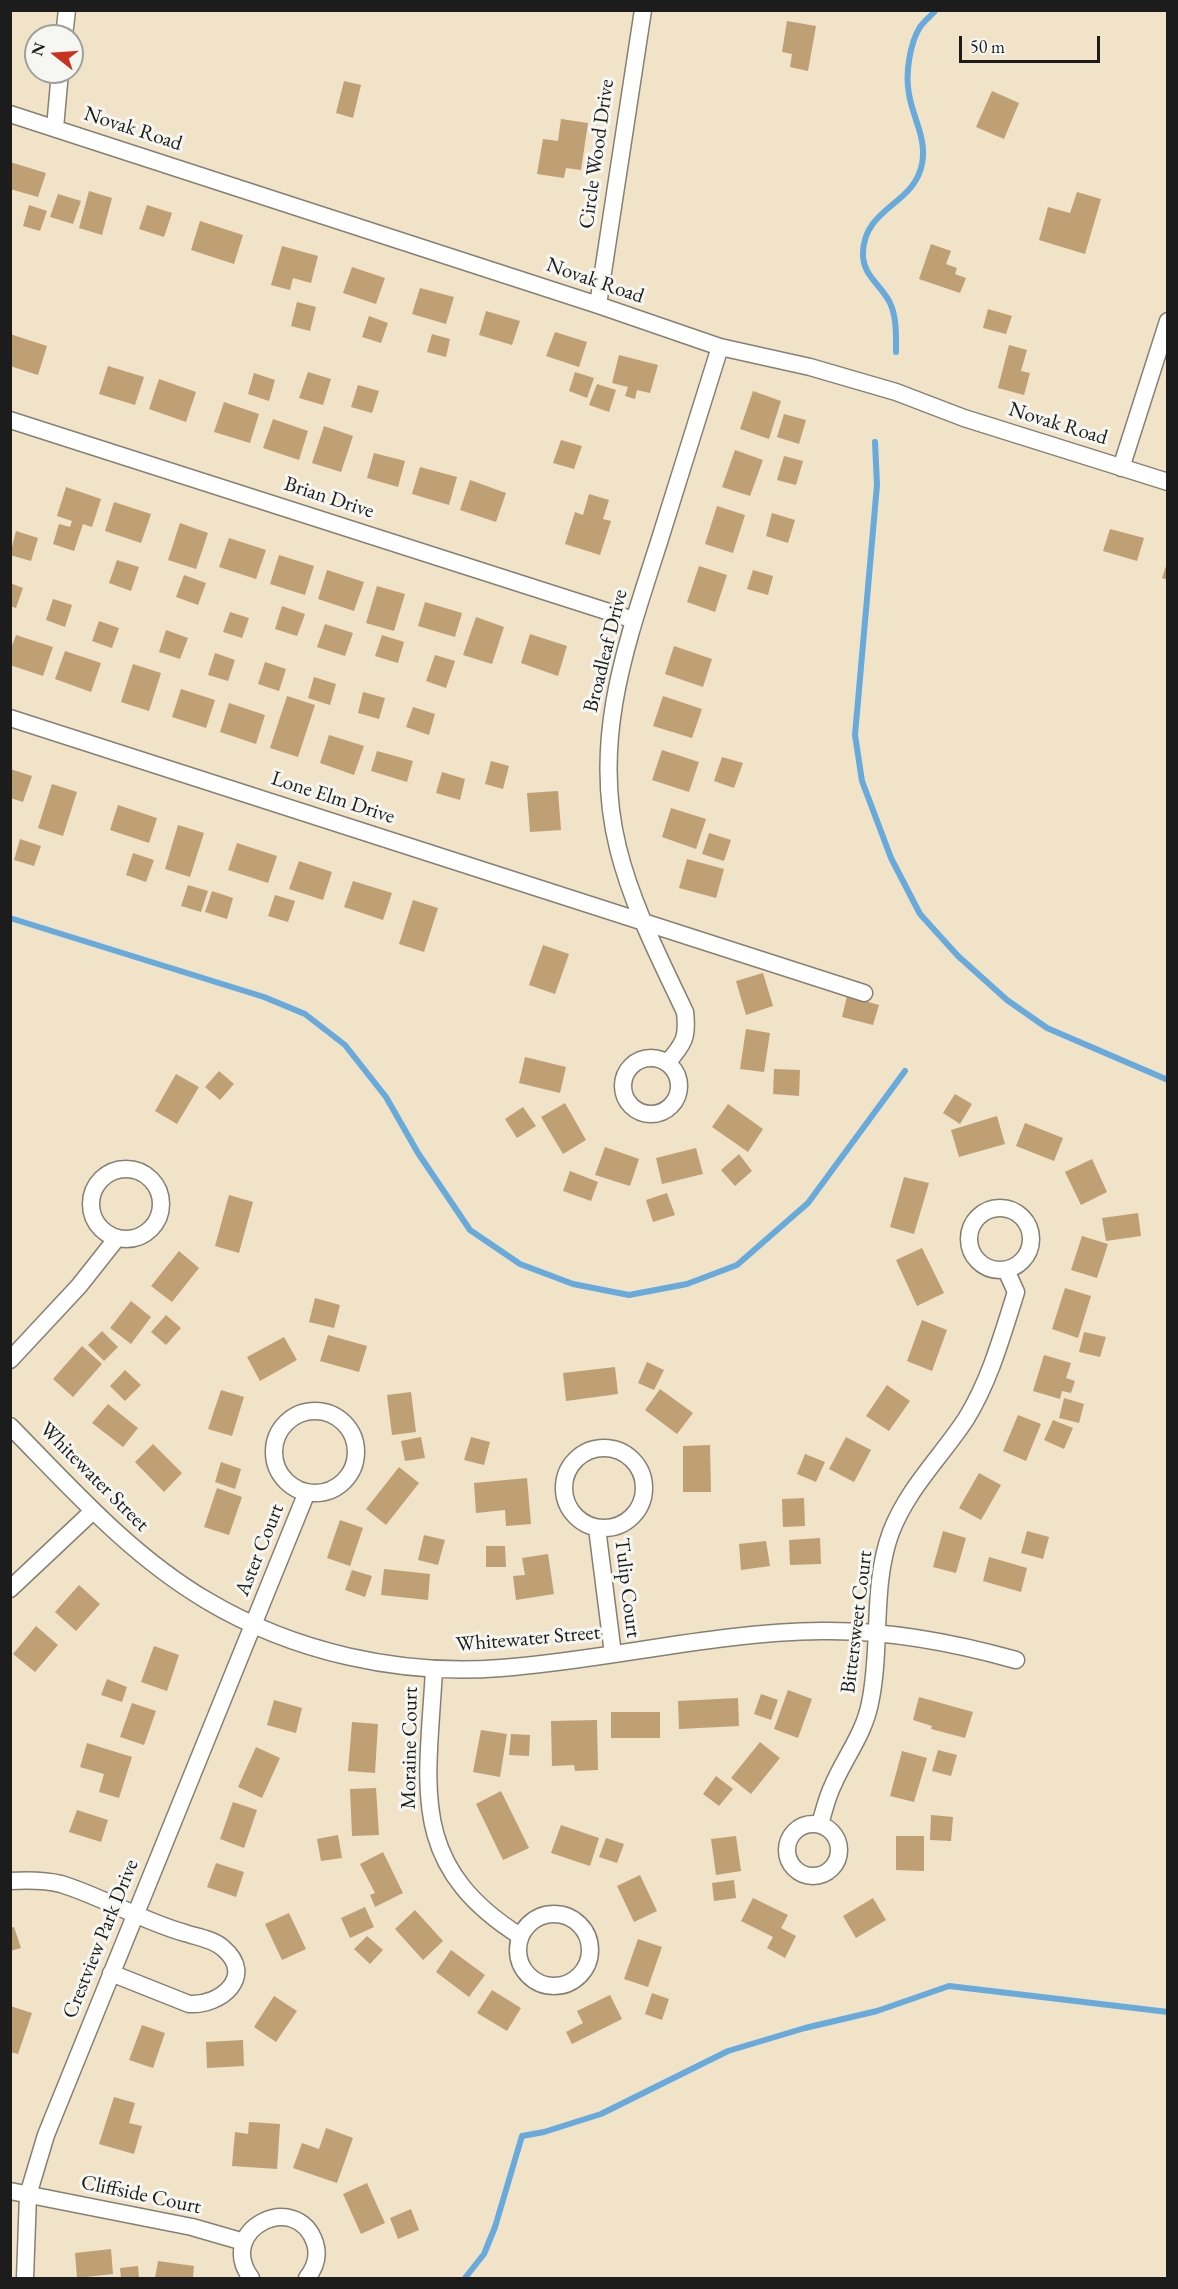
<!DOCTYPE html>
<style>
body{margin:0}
#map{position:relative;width:1178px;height:2289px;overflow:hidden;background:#f1e3c8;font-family:"EB Garamond",serif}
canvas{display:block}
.frame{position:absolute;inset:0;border:12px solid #1c1c1c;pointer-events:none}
.north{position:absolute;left:24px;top:24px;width:60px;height:60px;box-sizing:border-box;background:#f6f6f2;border:2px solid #9f9f9c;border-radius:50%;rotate:287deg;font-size:16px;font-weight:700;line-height:24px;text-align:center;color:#1c1c1c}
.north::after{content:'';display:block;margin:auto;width:21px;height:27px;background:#c8321e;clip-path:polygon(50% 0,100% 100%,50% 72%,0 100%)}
.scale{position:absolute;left:959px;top:36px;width:141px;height:27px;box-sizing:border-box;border:3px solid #1c1c1c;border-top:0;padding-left:8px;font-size:18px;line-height:21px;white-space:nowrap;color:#1c1c1c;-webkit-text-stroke:4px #f6f6f2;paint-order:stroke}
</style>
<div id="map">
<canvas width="1178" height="2289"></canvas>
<div class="frame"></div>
<div class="north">N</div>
<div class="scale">50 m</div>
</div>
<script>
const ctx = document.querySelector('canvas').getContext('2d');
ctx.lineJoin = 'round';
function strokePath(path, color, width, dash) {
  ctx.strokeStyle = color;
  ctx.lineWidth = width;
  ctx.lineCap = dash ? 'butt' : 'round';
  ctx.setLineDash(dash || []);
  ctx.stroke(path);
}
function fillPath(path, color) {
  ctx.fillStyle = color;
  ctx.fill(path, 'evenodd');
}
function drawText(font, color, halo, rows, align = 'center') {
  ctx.font = font + ' "EB Garamond",serif';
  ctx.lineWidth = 6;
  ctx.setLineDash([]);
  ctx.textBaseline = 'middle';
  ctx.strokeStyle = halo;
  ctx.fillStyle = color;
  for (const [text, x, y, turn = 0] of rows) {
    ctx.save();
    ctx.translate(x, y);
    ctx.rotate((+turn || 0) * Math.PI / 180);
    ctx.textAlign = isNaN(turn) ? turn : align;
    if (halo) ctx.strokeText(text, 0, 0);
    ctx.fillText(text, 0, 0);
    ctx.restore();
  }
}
const stream = new Path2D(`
 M896,352C896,336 897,318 890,303C881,284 862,276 863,252C865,207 914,205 922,164C927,138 913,119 909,94C905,74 910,43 920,27C924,21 932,15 936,10
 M875,442L877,485L855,735L862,781L891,858L920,914L958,956L1007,1000L1047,1028L1168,1080
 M10,918L264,997L305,1014L345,1045L386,1097L418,1153L470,1230L520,1264L573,1284L629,1295L687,1284L737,1265L808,1203L905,1071
 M465,2278L484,2254L495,2227L522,2136L544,2132L601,2114L728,2051L805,2028L877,2011L949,1986L1168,2012`);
const building = new Path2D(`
 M787,21L816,26L808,71L790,67L792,54L782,52Z
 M344,81L361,85L353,118L336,113Z
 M992,91L1019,103L1004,139L976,127Z
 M561,119L588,123L581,170L566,168L564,178L537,174L543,139L558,141Z
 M10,162L46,173L38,197L10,189Z
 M89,191L112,198L102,235L79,228Z
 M1077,192L1101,199L1085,254L1039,240L1048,207L1070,213Z
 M58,194L81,201L73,224L50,217Z
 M29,205L47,211L40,231L23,226Z
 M147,205L172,213L164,237L139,229Z
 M200,221L243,235L234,264L191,250Z
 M931,244L951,251L946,264L957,268L955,274L966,278L960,293L919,279Z
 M282,246L318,256L311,283L293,278L290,290L271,285Z
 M352,267L385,278L376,304L343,293Z
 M420,288L454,297L446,324L412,314Z
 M297,302L316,307L310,331L291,326Z
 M988,309L1012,316L1006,334L983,328Z
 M486,311L520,321L512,345L479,335Z
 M369,316L388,323L381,343L362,337Z
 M555,332L587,342L579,367L546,356Z
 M10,334L47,346L38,375L10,366Z
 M432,334L450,339L446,357L427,352Z
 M1009,345L1027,350L1021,371L1030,373L1024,395L998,388Z
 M619,355L658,365L650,393L637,390L635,399L625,396L628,387L612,383Z
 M108,366L144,377L135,405L99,394Z
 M308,372L331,379L323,405L299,398Z
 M575,372L594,378L587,398L569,391Z
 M254,373L275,380L269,401L248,394Z
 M159,379L196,392L186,422L149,409Z
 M597,384L616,390L609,412L589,405Z
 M358,385L379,391L372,413L351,407Z
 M753,391L781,401L769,439L740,429Z
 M224,402L259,414L250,443L214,432Z
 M784,414L806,420L799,444L777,437Z
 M273,419L308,431L299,460L263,448Z
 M324,426L353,436L341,472L312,463Z
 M561,440L582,446L574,469L553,463Z
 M735,450L763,460L750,496L722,487Z
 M374,453L405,461L398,487L367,478Z
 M784,456L803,461L796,485L777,480Z
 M420,467L457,477L449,505L412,494Z
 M470,480L506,493L496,522L460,510Z
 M66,487L101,499L92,527L83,524L74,551L53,544L59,524L70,527L72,521L57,516Z
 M589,494L609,500L603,519L611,521L600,555L565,544L575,512L583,515Z
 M114,502L151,514L141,543L105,531Z
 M717,506L745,515L733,553L705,544Z
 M772,513L795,520L788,543L766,536Z
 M180,523L208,533L196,569L168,560Z
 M1110,529L1144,538L1137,561L1103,551Z
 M16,531L38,538L31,561L10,555Z
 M229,538L266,550L256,579L219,567Z
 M279,555L314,566L305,595L270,584Z
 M117,560L139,567L131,591L109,583Z
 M1167,563H1168V580L1162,578Z
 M699,566L727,575L715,612L687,602Z
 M327,570L364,582L354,611L318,599Z
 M753,570L773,576L768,595L747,589Z
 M184,575L206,583L198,605L176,597Z
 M10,583L23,588L16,608L10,606Z
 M377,586L405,594L394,631L366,623Z
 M53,599L72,605L65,627L46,620Z
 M425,602L462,613L455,637L418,626Z
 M282,606L305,614L297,636L275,629Z
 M230,612L249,618L242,638L223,632Z
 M476,617L504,627L492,664L463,655Z
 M99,621L119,628L112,648L92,641Z
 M325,624L353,633L345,656L317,647Z
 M166,630L188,638L180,659L159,652Z
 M530,634L567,646L558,676L521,663Z
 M16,635L53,647L43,676L10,665V651Z
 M382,635L404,642L398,663L375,656Z
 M674,646L712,659L703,687L665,674Z
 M65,651L101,663L91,692L55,679Z
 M215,653L235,660L228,681L208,675Z
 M435,655L455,661L446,688L426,681Z
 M265,662L286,669L279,691L258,684Z
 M133,664L161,673L149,711L121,702Z
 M314,677L336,684L330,705L308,698Z
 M181,689L215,700L206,728L172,717Z
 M363,692L385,698L379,719L358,713Z
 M287,696L315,705L298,757L270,748Z
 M663,696L702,709L692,738L653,726Z
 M229,703L265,715L256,744L220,732Z
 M413,707L435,714L429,735L406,727Z
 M329,735L364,746L354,775L320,763Z
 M662,750L699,762L689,792L652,780Z
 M377,751L413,761L407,782L371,771Z
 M722,757L743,763L734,788L714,781Z
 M491,761L509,766L503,789L485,784Z
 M10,769L32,776L23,802L10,798Z
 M442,772L465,779L460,800L436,793Z
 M52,784L77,792L63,836L38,828Z
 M558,791L561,830L530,832L527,793Z
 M118,805L157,818L149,843L110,830Z
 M671,808L706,819L696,849L662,837Z
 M178,825L204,833L190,877L165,869Z
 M709,833L731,840L724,861L702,854Z
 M20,839L41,846L34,866L14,860Z
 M237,843L277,856L268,883L228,870Z
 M133,853L154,860L146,882L126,875Z
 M687,859L724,869L716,898L679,888Z
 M299,861L332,872L323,900L289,889Z
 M353,881L392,893L383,920L344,907Z
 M188,885L208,891L201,912L181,906Z
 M212,891L233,898L227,919L205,912Z
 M275,895L295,901L288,922L268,916Z
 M413,900L438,908L424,952L399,944Z
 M543,945L569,954L555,994L529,985Z
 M763,973L773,1006L746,1015L736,981Z
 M847,996L879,1005L873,1025L842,1017Z
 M746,1029L770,1033L764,1072L740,1069Z
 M525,1057L566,1067L560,1093L519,1083Z
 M774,1069L800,1070L799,1096L773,1094Z
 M219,1071L234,1084L220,1100L205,1087Z
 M176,1074L199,1087L177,1124L155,1111Z
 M955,1094L972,1104L960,1124L943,1113Z
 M565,1103L586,1140L563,1154L541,1117Z
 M728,1104L763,1129L748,1152L712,1127Z
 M523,1107L536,1126L517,1138L505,1119Z
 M997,1116L1005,1144L959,1157L951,1130Z
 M1025,1123L1063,1138L1054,1161L1016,1146Z
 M605,1147L639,1159L630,1186L595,1175Z
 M696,1148L703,1174L662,1184L656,1158Z
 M739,1154L752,1171L735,1186L721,1170Z
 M1092,1159L1107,1192L1081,1205L1065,1172Z
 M570,1171L598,1182L591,1201L563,1191Z
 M904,1177L929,1183L914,1234L890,1227Z
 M667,1193L675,1215L653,1222L646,1200Z
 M229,1195L253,1202L239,1253L215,1246Z
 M1138,1213L1141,1236L1106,1241L1102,1218Z
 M1082,1236L1108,1244L1097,1278L1071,1270Z
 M922,1248L944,1293L917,1306L896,1260Z
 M179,1251L199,1268L172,1302L151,1286Z
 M1065,1288L1091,1296L1078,1338L1052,1329Z
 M315,1298L340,1305L334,1328L309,1322Z
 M131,1301L151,1317L131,1344L110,1328Z
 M166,1315L181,1328L166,1345L151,1332Z
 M922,1320L947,1330L932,1371L907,1361Z
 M102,1331L118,1347L104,1361L88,1345Z
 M1084,1332L1106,1337L1100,1357L1079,1352Z
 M328,1335L367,1346L359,1372L320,1361Z
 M284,1337L297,1360L260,1381L247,1357Z
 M82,1346L102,1364L73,1397L53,1379Z
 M1044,1355L1071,1363L1066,1378L1075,1381L1071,1393L1062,1391L1060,1399L1033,1391Z
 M647,1362L664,1370L654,1390L638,1383Z
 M615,1367L618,1394L566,1401L563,1373Z
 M125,1370L141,1385L125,1401L110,1386Z
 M887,1385L910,1401L889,1431L866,1416Z
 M660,1389L693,1413L677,1434L645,1410Z
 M221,1390L244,1397L232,1436L208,1429Z
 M411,1392L416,1432L392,1435L387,1395Z
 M1064,1398L1084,1404L1079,1423L1059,1418Z
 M108,1404L138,1428L123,1447L92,1423Z
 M1018,1415L1041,1424L1026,1461L1003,1451Z
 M1053,1420L1073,1428L1064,1449L1044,1440Z
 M421,1437L425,1458L405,1461L401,1441Z
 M471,1437L490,1442L484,1465L464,1460Z
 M846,1437L871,1450L854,1482L829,1469Z
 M153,1444L182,1473L164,1492L135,1462Z
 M710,1445L711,1492H683V1446Z
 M805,1454L825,1462L816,1482L797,1474Z
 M221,1462L241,1469L235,1489L215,1482Z
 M399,1467L419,1483L386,1525L366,1509Z
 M979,1473L1001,1485L981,1520L959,1508Z
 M527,1478L531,1524L506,1526L505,1510L476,1513L474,1483Z
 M217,1488L242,1497L229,1535L204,1527Z
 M804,1498L805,1526L783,1527L782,1499Z
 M340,1520L363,1528L350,1566L327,1558Z
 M943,1531L966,1538L956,1573L933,1567Z
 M1027,1531L1049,1537L1043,1559L1021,1553Z
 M424,1535L445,1540L438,1565L418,1560Z
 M820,1538L821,1564L790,1565L789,1540Z
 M766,1541L770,1566L741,1570L739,1544Z
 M486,1546H505L506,1567H486Z
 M548,1554L554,1594L516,1600L513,1576L525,1575L522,1558Z
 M989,1557L1027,1568L1021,1592L983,1581Z
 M384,1569L430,1574L428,1600L381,1595Z
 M352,1570L372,1576L365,1597L345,1590Z
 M79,1585L100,1604L76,1631L55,1612Z
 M36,1626L58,1645L35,1672L13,1654Z
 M154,1646L179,1655L167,1691L141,1682Z
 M107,1679L127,1687L122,1702L101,1695Z
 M788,1690L812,1699L798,1738L774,1729Z
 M761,1694L778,1700L771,1720L754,1714Z
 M919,1697L973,1712L965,1738L931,1729L932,1726L913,1720Z
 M738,1698L739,1726L679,1729L678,1701Z
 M274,1700L302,1708L296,1733L267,1725Z
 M132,1703L156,1711L144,1745L120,1737Z
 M611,1712H660V1738H611Z
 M597,1720L598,1770L575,1771L574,1765L552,1766L551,1721Z
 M352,1722L378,1724L375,1773L348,1771Z
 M481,1730L507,1734L500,1777L473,1772Z
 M511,1734L530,1735L529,1756L509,1755Z
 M760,1742L780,1758L751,1794L731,1778Z
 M87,1743L132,1757L119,1798L99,1792L104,1774L80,1767Z
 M256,1747L280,1758L262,1798L238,1787Z
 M938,1750L957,1755L951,1776L932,1771Z
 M902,1751L927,1758L914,1802L890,1796Z
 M716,1776L733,1789L719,1806L703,1794Z
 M376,1788L379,1835L352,1836L350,1789Z
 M501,1791L529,1848L503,1860L476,1804Z
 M233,1802L257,1810L244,1848L220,1839Z
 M77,1810L108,1820L101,1842L69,1832Z
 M931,1815L953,1817L951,1841L930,1840Z
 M561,1825L599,1838L590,1866L551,1853Z
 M338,1835L342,1858L321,1861L317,1839Z
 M736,1836L741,1871L716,1875L711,1839Z
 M896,1836H924V1871L896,1870Z
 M606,1838L624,1844L617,1863L599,1857Z
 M383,1852L403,1893L375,1907L370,1895L375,1893L360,1864Z
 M216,1863L244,1872L236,1897L207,1887Z
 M640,1875L657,1911L634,1922L617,1886Z
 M734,1880L736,1898L714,1901L712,1883Z
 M753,1898L788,1915L781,1928L796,1936L785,1958L767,1948L773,1937L741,1921Z
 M873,1898L886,1920L856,1938L843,1916Z
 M365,1907L374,1927L350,1938L341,1918Z
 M415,1910L443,1941L423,1960L395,1929Z
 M289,1913L306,1949L282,1960L265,1924Z
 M14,1927L21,1948L10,1951V1928Z
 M367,1936L383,1950L370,1964L354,1949Z
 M638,1939L662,1947L648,1987L624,1979Z
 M451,1950L485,1975L469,1997L436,1972Z
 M492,1990L521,2008L507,2031L477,2013Z
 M652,1993L669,1999L662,2020L645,2014Z
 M610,1995L622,2019L572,2044L566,2032L583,2023L577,2011Z
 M274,1996L297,2011L276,2042L254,2027Z
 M10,2006L32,2013L18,2054L10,2052Z
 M142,2025L165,2033L153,2068L129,2060Z
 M243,2040L244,2066L207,2068L206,2042Z
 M114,2097L135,2103L129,2123L142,2126L134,2154L99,2144Z
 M249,2122L280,2124L277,2169L232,2166L235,2132L248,2134Z
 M326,2128L353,2138L337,2183L293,2168L302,2143L319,2149Z
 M367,2183L385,2223L361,2234L343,2194Z
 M411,2209L419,2230L398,2239L390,2218Z
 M111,2249L113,2274L77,2278L75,2253Z
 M158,2261L194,2266L193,2278H155Z
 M138,2266L139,2278H121L120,2268Z`);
const minor = new Path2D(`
 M64,36L67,10
 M10,114L598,305L720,347L810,367L896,392L964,418L1168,482
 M55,128L60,72
 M598,305L643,10
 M10,420L634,620
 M1121,468L1168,321
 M10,718L864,993
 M623 1086a28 28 0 1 1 56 0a28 28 0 1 1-56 0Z
 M667,1063C684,1044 688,1037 685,1012C660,959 632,905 618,848C591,740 626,645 659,542C679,477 700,412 720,347
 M91 1204a35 35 0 1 1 70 0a35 35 0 1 1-70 0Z
 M969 1239a31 31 0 1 1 62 0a31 31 0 1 1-62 0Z
 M10,1360L79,1286L117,1238
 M274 1452a41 41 0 1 1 82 0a41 41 0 1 1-82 0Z
 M10,1426C72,1489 130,1555 206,1600C293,1652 400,1676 501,1668C608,1660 714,1632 822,1631C889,1630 952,1642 1016,1660
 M564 1488a40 40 0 1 1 80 0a40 40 0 1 1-80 0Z
 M597,1528L613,1654
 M10,1589L93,1511
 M434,1669C428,1786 406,1864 520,1936
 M787 1850a26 26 0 1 1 52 0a26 26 0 1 1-52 0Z
 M820,1824C824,1811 827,1797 833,1785C845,1757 864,1734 870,1703C882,1647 871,1586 891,1532C908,1488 941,1457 966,1419C990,1380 1002,1336 1016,1292L1006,1270
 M10,1881C27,1880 45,1880 61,1884C103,1897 142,1921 185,1933C197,1937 213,1939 223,1948C256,1976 221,2006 189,2004L111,1973
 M518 1950a36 36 0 1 1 72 0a36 36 0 1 1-72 0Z
 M10,2191L192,2227L244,2242
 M25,2278L28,2195L46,2135L307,1492
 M251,2278C215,2229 297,2189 315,2243C319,2256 315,2268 307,2278`);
const streetNames = [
 ["Novak Road",133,129,18],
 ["Circle Wood Drive",597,154,-82],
 ["Novak Road",595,281,19],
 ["Novak Road",1058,424,17],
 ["Brian Drive",329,498,18],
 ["Broadleaf Drive",606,651,-76],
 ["Lone Elm Drive",333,798,18],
 ["Whitewater Street",94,1477,45],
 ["Aster Court",260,1550,-68],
 ["Tulip Court",627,1588,83],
 ["Bittersweet Court",857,1622,-83],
 ["Whitewater Street",528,1639,-5],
 ["Moraine Court",410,1748,-89],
 ["Crestview Park Drive",101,1939,-68],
 ["Cliffside Court",141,2195,12]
];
strokePath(stream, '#68aadc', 6);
fillPath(building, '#bf9f74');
strokePath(minor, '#868072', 19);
strokePath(minor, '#fff', 16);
drawText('21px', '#1c1c1c', '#f6f6f2', streetNames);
</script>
